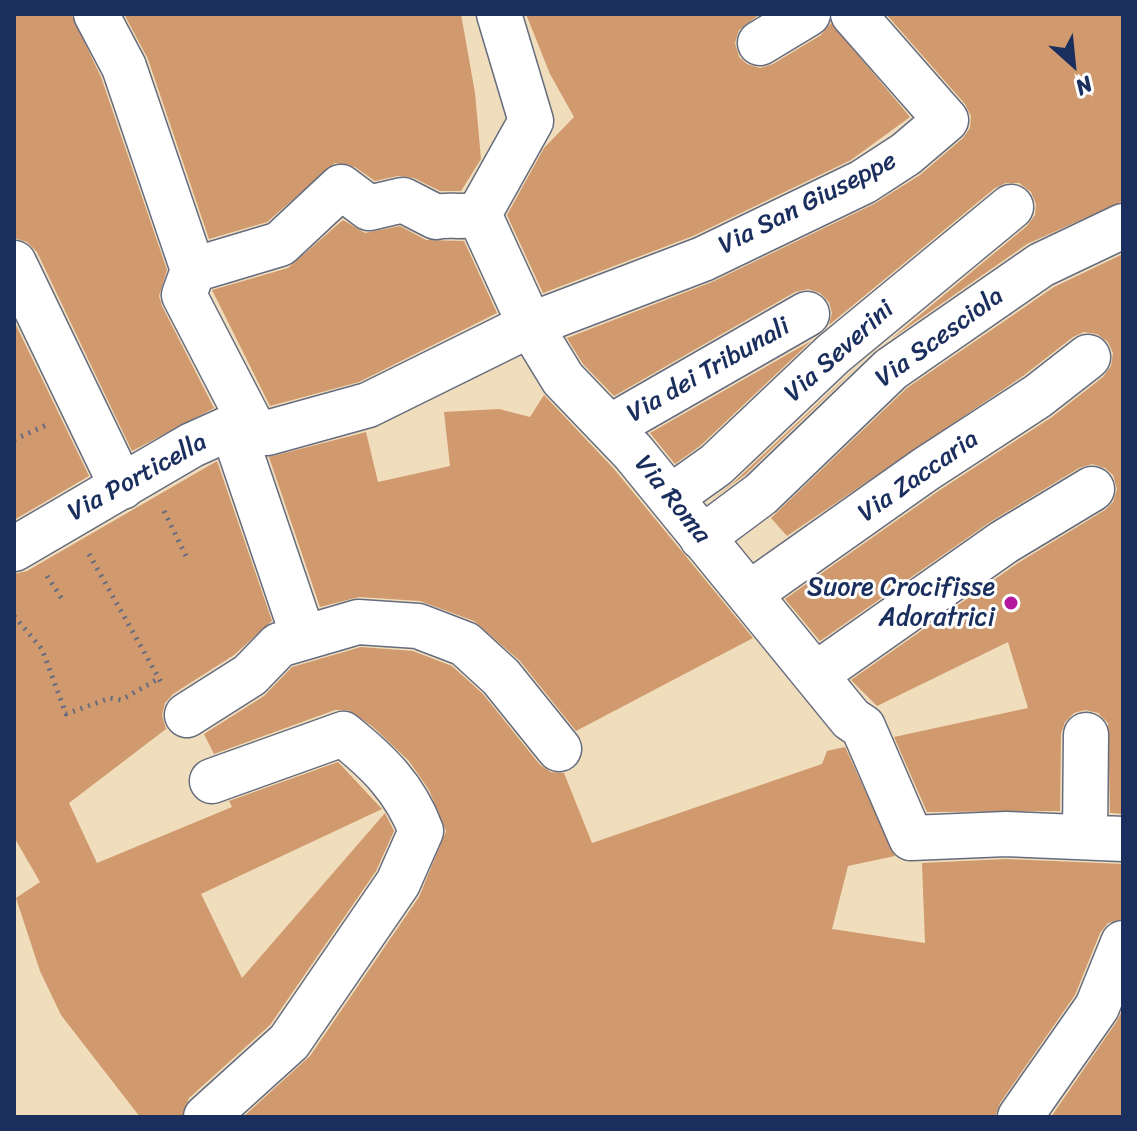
<!DOCTYPE html>
<style>
body{margin:0}
#map{position:relative;width:1137px;height:1131px;overflow:hidden;background:#f0ddbc;font-family:Sriracha,sans-serif}
canvas{display:block}
.frame{position:absolute;inset:0;border:16px solid #1b2f5e;pointer-events:none}
.north{position:absolute;left:1033px;top:24px;width:80px;height:80px;-webkit-text-stroke:6px #fff;paint-order:stroke;rotate:153deg;font-size:22px;font-weight:700;line-height:32px;text-align:center;color:#1b2f5e}
.north::after{content:'';display:block;margin:auto;width:28px;height:36px;background:#1b2f5e;clip-path:polygon(50% 0,100% 100%,50% 72%,0 100%)}
</style>
<div id="map">
<canvas width="1137" height="1131"></canvas>
<div class="frame"></div>
<div class="north">N</div>
</div>
<script>
const ctx = document.querySelector('canvas').getContext('2d');
ctx.lineJoin = 'round';
function fillPath(path, color) {
  ctx.fillStyle = color;
  ctx.fill(path, 'evenodd');
}
function strokePath(path, color, width, dash) {
  ctx.strokeStyle = color;
  ctx.lineWidth = width;
  ctx.lineCap = dash ? 'butt' : 'round';
  ctx.setLineDash(dash || []);
  ctx.stroke(path);
}
function drawText(font, color, halo, rows, align = 'center') {
  ctx.font = font + ' Sriracha,sans-serif';
  ctx.lineWidth = 6;
  ctx.setLineDash([]);
  ctx.textBaseline = 'middle';
  ctx.strokeStyle = halo;
  ctx.fillStyle = color;
  for (const [text, x, y, turn = 0] of rows) {
    ctx.save();
    ctx.translate(x, y);
    ctx.rotate((+turn || 0) * Math.PI / 180);
    ctx.textAlign = isNaN(turn) ? turn : align;
    if (halo) ctx.strokeText(text, 0, 0);
    ctx.fillText(text, 0, 0);
    ctx.restore();
  }
}
const building = new Path2D(`
 M14,14H71L101,77L167,270L159,296L162,306L214,408L132,451L37,252L27,242L14,238Z
 M124,14H461L475,93L481,159L461,191H440L414,178L398,176L375,181L355,167L335,163L267,222L209,239L148,59Z
 M526,14H760L739,30L735,43L739,57L747,64L760,68L773,64L821,35L831,23L910,117L851,160L693,236L543,293L507,215L544,148L574,117L550,74Z
 M886,14H1123V201L1027,244L891,339L1027,226L1035,215L1036,204L1031,192L1019,183H1006L995,188L829,325L832,313L829,302L820,293L808,289L795,292L614,396L583,364L567,338L712,282L874,204L920,175L963,138L970,128L971,116L965,104Z
 M343,220L365,233L400,226L426,240L464,241L497,313L359,382L270,406L212,290L288,268Z
 M1123,254V814L1110,813L1108,723L1098,713L1085,710L1074,713L1065,722L1061,734L1060,811L927,812L894,737L1028,708L1008,642L877,706L851,680L1018,563L1105,510L1113,502L1117,489L1113,475L1105,468L1092,464L1079,468L990,522L820,641L785,599L940,490L1052,417L1103,377L1111,366L1113,353L1108,342L1097,334L1084,332L1073,337L1023,376L787,536L771,518L907,388L1054,287Z
 M14,321L89,476L14,520Z
 M811,341L700,446L675,464L650,433Z
 M860,364L745,475L707,503L733,483Z
 M544,395L614,469L753,638L576,731L520,661L474,621L420,601L359,597L320,607L269,457L366,432L378,482L450,466L444,412L499,409L530,417Z
 M217,461L272,621L234,655L173,694L165,703L162,715L166,729L69,803L97,863L232,807L229,801L338,762L382,809L201,894L242,978L385,813L394,831L376,871L270,1025L189,1098L182,1117H140L61,1015L40,971L16,898L40,882L14,837V574L27,571Z
 M361,647L413,651L452,666L483,694L540,765L551,772L564,773L592,843L822,764L827,751L845,747L895,856L848,866L832,929L925,943L922,863L1006,859L1123,864V919L1108,923L1100,933L1075,995L1000,1103L995,1117H243L310,1056L419,897L446,831L429,790L409,761L372,726L348,710H335L214,754L204,734L264,696L292,667Z
 M1123,1009V1117H1051L1117,1021Z`);
const path = new Path2D(`
 M14,440L46,425
 M164,511L188,560
 M89,554L162,684
 M47,576L64,602
 M14,616L42,649L66,714L110,698L121,700L158,679`);
const minor = new Path2D(`
 M96,14L124,67L193,270
 M499,14L531,121L479,214L530,325L563,379L633,452L851,719L863,727L911,838L1006,834L1123,839
 M760,43L808,14
 M14,263L122,487
 M193,270L280,244L341,187L369,208L403,200L436,217C447,214 463,218 479,214
 M193,270L184,295L253,428
 M232,427L303,636
 M610,427L807,314
 M671,497L716,465L833,354L1011,207
 M702,538L761,494L891,369L1041,265L1123,226
 M14,549L192,445L232,427L267,433L368,405L530,325L703,259L863,182L906,154L946,120L853,14
 M749,594L926,469L1038,396L1088,357
 M815,675L1004,542L1092,489
 M187,715L250,675L279,645L358,622L418,626L465,644L501,677L559,749
 M1085,835L1086,735
 M206,1117L289,1042L398,883L421,831C405,788 378,762 343,734L212,781
 M1020,1117L1097,1007L1123,943`);
const markers = [
 [1011,603,8,"#b5179e"]
];
const streetNames = [
 ["Via San Giuseppe",808,204,-27],
 ["Via Scesciola",940,338,-36],
 ["Via Severini",840,352,-42],
 ["Via dei Tribunali",709,371,-30],
 ["Via Zaccaria",919,477,-35],
 ["Via Porticella",138,478,-29],
 ["Via Roma",672,500,51]
];
const poiNames = [
 ["Suore Crocifisse",995,588],
 ["Adoratrici",995,618]
];
fillPath(building, '#d0996e');
strokePath(minor, '#666c7f', 47);
strokePath(path, '#666c7f', 5, [2, 6]);
strokePath(minor, '#fff', 44);
for (const [x, y, r, color] of markers) {
  const dot = new Path2D();
  dot.arc(x, y, r, 0, 2 * Math.PI);
  ctx.fillStyle = color;
  ctx.fill(dot);
  strokePath(dot, '#fff', 3);
}
drawText('26px', '#1b2f5e', '#fff', streetNames);
drawText('26px', '#1b2f5e', '#fff', poiNames, 'right');
</script>
